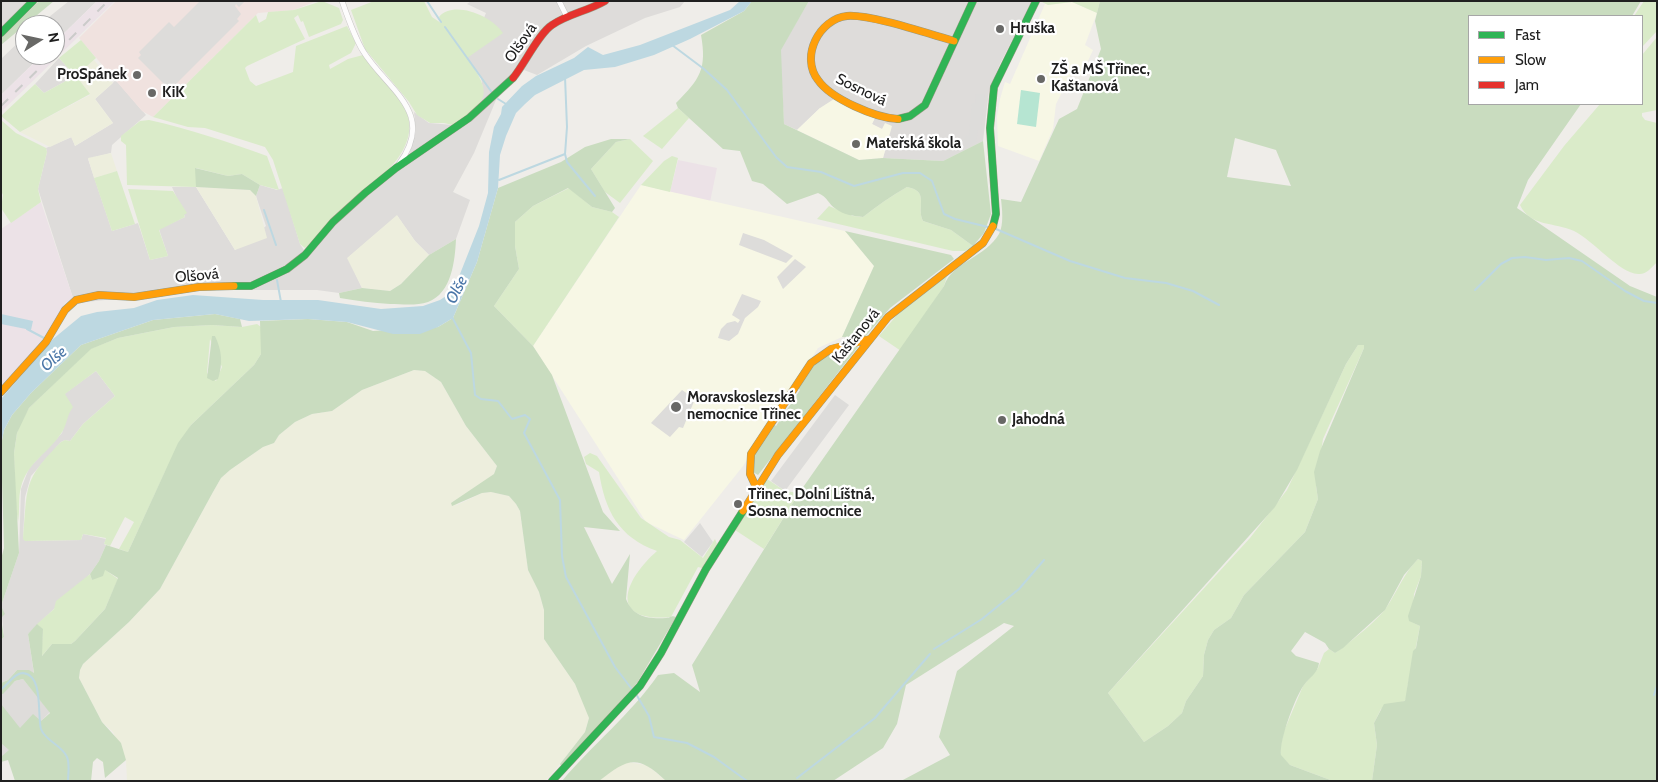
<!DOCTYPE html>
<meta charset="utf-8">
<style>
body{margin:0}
#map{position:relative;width:1658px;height:782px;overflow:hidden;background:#efede9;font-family:Cabin,sans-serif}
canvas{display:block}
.frame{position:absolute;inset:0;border:2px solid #202020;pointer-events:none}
.legend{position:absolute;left:1468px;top:15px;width:175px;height:90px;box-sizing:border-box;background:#fff;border:1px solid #a6a6a6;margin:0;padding:6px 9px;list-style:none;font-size:15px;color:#202020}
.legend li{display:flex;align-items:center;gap:10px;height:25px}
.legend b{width:25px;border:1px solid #a6a6a6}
.north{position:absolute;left:15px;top:15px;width:50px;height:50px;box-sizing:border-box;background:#fff;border:1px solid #a6a6a6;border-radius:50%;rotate:80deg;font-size:14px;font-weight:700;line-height:20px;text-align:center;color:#202020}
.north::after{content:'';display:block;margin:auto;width:18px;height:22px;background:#686866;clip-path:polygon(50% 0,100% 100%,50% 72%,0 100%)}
</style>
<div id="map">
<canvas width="1658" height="782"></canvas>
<div class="frame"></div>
<ul class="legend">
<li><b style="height:6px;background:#30b455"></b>Fast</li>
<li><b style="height:6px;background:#ff9f0a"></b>Slow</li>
<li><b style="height:6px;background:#e5322d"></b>Jam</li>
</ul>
<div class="north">N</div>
</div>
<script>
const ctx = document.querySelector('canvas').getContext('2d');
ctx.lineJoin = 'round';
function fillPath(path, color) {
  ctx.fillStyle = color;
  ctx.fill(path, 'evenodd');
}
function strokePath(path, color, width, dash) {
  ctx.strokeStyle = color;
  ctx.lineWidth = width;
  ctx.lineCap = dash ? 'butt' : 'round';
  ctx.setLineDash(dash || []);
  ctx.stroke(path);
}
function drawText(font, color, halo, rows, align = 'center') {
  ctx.font = font + ' Cabin,sans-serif';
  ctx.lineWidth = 4.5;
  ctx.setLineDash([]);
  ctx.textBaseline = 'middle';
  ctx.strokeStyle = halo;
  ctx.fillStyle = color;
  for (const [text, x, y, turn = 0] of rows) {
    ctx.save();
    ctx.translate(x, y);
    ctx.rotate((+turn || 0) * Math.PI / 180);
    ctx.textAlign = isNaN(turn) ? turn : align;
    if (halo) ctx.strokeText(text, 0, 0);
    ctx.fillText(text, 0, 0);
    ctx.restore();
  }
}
const residential = new Path2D(`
 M1,1H39L1,38Z
 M69,1H97L55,42V25H39Z
 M471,1H685L680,7L645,18L586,46L537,75L524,70L496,100L474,153L453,192L470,200L456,239L429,255L415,241L397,216L348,258L362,288L339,293L317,290H199L77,303L73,298L38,189L47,152L46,148L72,137L75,146L113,123L95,99L116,80L146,115L112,145L111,153L88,159L112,231L138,223L150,260L168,256L159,229L185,217L172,187H196L235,250L266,226L256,196L260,185L277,190L283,188L300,244L307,255L344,215L397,171L409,155L416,131L414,112L429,123L453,125L483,90L481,77L467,58L486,13L467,4Z
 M809,1H1032L1000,64L989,91L983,141L943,161L883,158L891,126L882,129L872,124L874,118L820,108L797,130L784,124L780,50Z
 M25,36V55H42L1,95V59Z
 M59,58L75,76L44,93L35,84Z
 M96,371L115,396L83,424L70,441L65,440L61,442L31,476L25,497L23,539L31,541L81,540L83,534L106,539L104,544L106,545L99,561L90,574L28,634L34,674L17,670L8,680L1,683V640L4,637L1,606L19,553L21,489L29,468L62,433L68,412L64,394Z
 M23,679L50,712L3,760L1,759V694L15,681Z`);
const commercial = new Path2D(`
 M116,1H313L314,2L294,10L258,13L153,117L142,111L79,38Z`);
const industrial = new Path2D(`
 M97,1H115L1,112V95L42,55H55V42Z
 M678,160L717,168L710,202L670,192Z
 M41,202L73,298L65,303L44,343L1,386V229Z`);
const education = new Path2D(`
 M1072,2L1097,13L1085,45L1093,50L1081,76L1072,72L1056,104L1053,129L1039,161L998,146L997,117L1000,99L1005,82L1010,84L1045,4Z
 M834,99L875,118L872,124L882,129L885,123L892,126L883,158L859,160L797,130L820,108Z
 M641,185L845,231L874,266L842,337L818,348L743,466L684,540L646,522L533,346Z`);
const religious = new Path2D(`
 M200,1H245L239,7L236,4L235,6L241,14L237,19L239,21L170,90L138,58L141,55L139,52L169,22L174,27Z
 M976,94H985L981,130H978L976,142L964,148L965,136L969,135L972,103H975Z
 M743,233L764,240L793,256L786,263L739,245Z
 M795,259L806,267L783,289L777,277Z
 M742,294L761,301L758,307L745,318L738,334L729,341L718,338L721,329L727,323L735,321L738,323L740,320L732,315Z
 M682,390L695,399L683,428L679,427L670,437L651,423Z
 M835,395L849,405L785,491L771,481Z
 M700,523L713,542L702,557L684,542Z`);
const farmland = new Path2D(`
 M94,60L113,83L95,99L113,123L75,146L71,137L50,147L20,132L90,95L75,76Z
 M111,153L117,171L94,178L88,158Z
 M196,187L250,190L256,196L267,238L235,250Z
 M397,215L415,241L429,255L401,284L390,291L362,288L347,258Z
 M414,370L425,371L441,382L466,426L497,466L494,474L455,506L482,493L491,492L509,496L516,504L520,511L528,570L539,592L544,610V639L575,684L588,712L589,718L585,732L555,770L545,781H127L126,760L113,732L102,722L79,678L80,670L83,664L129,622L160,589L213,492L221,478L230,470L263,447L274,443L279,435L295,422L312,414L332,411L362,390Z
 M626,762L647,765L666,781H599L613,768Z`);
const grass = new Path2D(`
 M322,1L339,8L343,20L341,24L309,37L303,21L301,22L298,15L294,18L305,39L247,66L245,68L250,81L256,86L293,72L296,46L347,26L356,43L351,53L329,65L330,69L348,59L363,55C376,70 395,87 404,105C426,149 376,181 347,205C332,217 321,237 305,248L300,244L273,160L265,147L205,128L188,127L153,117L256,15L259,23L266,19L268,12L294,10Z
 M374,1H424L432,17L441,23L439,17C453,0 491,15 503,33L467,58C493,94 489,101 453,125L444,123H430L417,115L409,102L365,49L351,10Z
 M1100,1L1097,13L1072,2L1048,5L1042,2Z
 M1644,1H1657V31L1642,47V16H1634Z
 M1657,37V110L1642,113V116L1645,120L1657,123V262C1651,268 1646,275 1638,274C1619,273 1593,240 1574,231C1555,222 1530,227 1520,205L1564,146L1600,104H1642V55Z
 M81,40L96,58L76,76L90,94L20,132L1,116L35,84L44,93L75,76L59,58Z
 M678,108L689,118L662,149L643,136Z
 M1,120L16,133L46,148L47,152L38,189L41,202L11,223L1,208L3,195L1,191Z
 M149,120C190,129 228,142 267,156L279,190L260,185L242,174L228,176L196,168V187L127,185L126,145L121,141V136L140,121Z
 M630,139L653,161L620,203L605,192L591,169L616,142Z
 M672,156L678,158L670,192L641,185L664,161Z
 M117,171L135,224L112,231L94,178Z
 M907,187C930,191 916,207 923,221L951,230L973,246L965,251H953L817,219L829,206L853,216L863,217C877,206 891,196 907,187Z
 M569,188L592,207L612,212L619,217L533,346L494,306L519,269L515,246V222L533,206Z
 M128,189L173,191L187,213L184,215L185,217L159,230L168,256L150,260Z
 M947,276L944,286L901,351L879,336L897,315Z
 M257,324L261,327V354L254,365L191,425L165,472L128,552L119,549L134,522L125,517L110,546L104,544L106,538L83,534L81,540L25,541L23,539C28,486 22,481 61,442L65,440L70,441L83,424L115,396L96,371L65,394L73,407C66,416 67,427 60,435C47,454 27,463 21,487C18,498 20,511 18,522L15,499L14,453L17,433L21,422L29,408L90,349L118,338L174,327L212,325L242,327ZM210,339L222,367L216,381L207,373Z
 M1358,345H1364V348L1323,439L1316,486L1318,499L1305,532L1244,595L1231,618L1214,630L1208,640L1204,655L1203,676L1186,701L1182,713L1168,726L1144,742L1108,693L1250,538L1287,490L1346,364Z
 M590,453L597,456L641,518L669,537L680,540L703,558L715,539L717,544L702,568L698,567L671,617C608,623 623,581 657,551C618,537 605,510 599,472L586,464L584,457Z
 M767,479L785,491L799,493L764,549L735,530Z
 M1418,559L1422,561L1421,576L1414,594L1412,622L1420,626L1410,677C1406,685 1409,693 1405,701L1381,709L1374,723L1377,745L1372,781H1333L1290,765L1281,756L1280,749L1284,731L1303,686L1318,668L1324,653L1329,649L1335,653C1348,644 1378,620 1386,608C1397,592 1404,573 1418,559Z
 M104,569L118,579L105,609L75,641L71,644H52L41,657L43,630L37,624L54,609L56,601L90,574L92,580Z`);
const forest = new Path2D(`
 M39,1H54L1,45V38Z
 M752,1H809L781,50L784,124L859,160L883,158L943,161L983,141L991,214L984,233L973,246L951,230L923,221C916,207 930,191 907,187C891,196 877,206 863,217C854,216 844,215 836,209C828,204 828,197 818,193L787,204L763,184L752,181L740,151L723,149L678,108L676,103C700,79 707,69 701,35L744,11Z
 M1100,1H1641L1632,16H1469V104H1581L1528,180L1517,208L1630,286L1657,297V781H1372L1377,745L1374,723L1384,704L1405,701L1413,651L1416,648L1420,626L1409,621L1408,616L1421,576L1422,561L1418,559L1404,575L1385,610L1343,648L1335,653L1329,649L1325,643L1305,632L1291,651L1296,656L1319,663C1318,673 1309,678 1304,685C1295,697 1279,741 1281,755L1290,765L1333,781H901L950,755L939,737L957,671L1014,626L1004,623L906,685L897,724L883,748L833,781H666C637,753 627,759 599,781H562C592,745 631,714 658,675L674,673L700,692L692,665L799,493L944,286C952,262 986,257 999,234C1004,224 1002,209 1001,199L1021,202L1059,119L1077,109L1101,49L1095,21ZM1235,138L1276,150L1291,186L1227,177ZM1358,345H1364V348L1320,451L1314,472L1318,499L1305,532L1244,595L1231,618L1214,630L1208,640L1204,655L1203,676L1186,701L1182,713L1168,726L1144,742L1108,693L1275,507L1297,470L1346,364Z
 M611,139H630L616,142L591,169L615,208L612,212L592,207L568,188L533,206L515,222V246L519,269L494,306L533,346L552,375L603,512L620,531L584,527L612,584L630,554L626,599C633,617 648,619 666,618C671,618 671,615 676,617L637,683L562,767L560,764L585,732L589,718L575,684L544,639V610L539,592L528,570L520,511L516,504L509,496L491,492L482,493L452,506L451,503L494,474L497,466L466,426L441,382L425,371L414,370L362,390L332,411L312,414L295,422L279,435L274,443L263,447L230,470L221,478L213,492L160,589L129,622L83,664L80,670L79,678L102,722L121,743L126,760L105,778L103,762L97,758L93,762L91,781H15L8,760L1,762V757L9,750L1,743V704L20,728L33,714L41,721L50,713L23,679L15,681L3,694H1V683L8,680L17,670H29L34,673L28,634L37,624L43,629L42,656L52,644H71L75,641L105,609L118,578L105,570L103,576L92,580L90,574L99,561L106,545L128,552L178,443L191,425L254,365L261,354L260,321L308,319L347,322L373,331L438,327L453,318L477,262L498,188L561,162L585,147Z
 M195,168L228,176L242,174L260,185L256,196L250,190L196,187Z
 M845,231L951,255L954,259L890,308L864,338L842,337L874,266Z
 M456,239C455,260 452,293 428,302C416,306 402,304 390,304C373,303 357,301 340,298L339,293L362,288L390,291L401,284L429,255Z
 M215,314L240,319L242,327L212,325L174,327L118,338L91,349L29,408L17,433L14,453L19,553L1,606L5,614L1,618L4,637L1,640V559L4,548L1,445L4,430L12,415L31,393L81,345L153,320Z
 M212,336H215C222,351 223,363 218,379L213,381L207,378Z
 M857,345L858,347L758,475L753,472V457L773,424L776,426L800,390L798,388C820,356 818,354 857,345Z`);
const pitch = new Path2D(`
 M1021,90L1040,93L1036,127L1017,124Z`);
const water = new Path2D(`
 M740,1H752L744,11L690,39L654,55L615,67L584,70L535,95L525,104L516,113L506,136L500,155L498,188L477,262L453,318L438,327L420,334H393L347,322L308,319L249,321L215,314L153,320L81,345L31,393L12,415L4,430L1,445V399L53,339L81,316L97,312L134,308L157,300L193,295L263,300H318L381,309L423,306L440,300L449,294L458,279L479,226L488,193L489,152L494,127L501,114L502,107L522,86L536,76L574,58L588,47L603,55L640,45L730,10Z
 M1,314L33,321L31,330L1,324Z`);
const stream = new Path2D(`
 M427,1L441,22
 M445,27L493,94
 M672,45L704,69L727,90L776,157L787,167L821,172L854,186L903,173H920L932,181L944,214L955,219L988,227
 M498,99L506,104
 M565,154L567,162L595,196
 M499,180L565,154L567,127L565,77
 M264,210L276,245
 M996,229L1070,261L1125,278L1166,283L1193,291L1219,305
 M277,280L281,302
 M1475,290L1501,264L1512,258L1525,257L1546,260L1569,258L1582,261L1625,291L1644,301L1657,303
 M452,317L471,353L475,395L481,399L498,401L512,419L525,415L530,419L524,433L560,500L562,556L566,577L615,667L631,688
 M27,329L44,338
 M934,649L982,619L1019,589L1044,560
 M1,689C8,685 14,673 23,673C44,675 37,716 41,729C45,741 62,745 67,757C70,764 68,774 68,781
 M636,694L649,716L654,737L687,743L714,757L747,781
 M1654,695L1657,686
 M797,778L875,718L930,654`);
const street = new Path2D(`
 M342,1C348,18 354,36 363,51C387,90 437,112 399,164
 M559,1L567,17`);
const fast = new Path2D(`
 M1,33L33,1
 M898,119L910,116L925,105L973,1
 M993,226L996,214L990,128L994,87L1036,1
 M234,286H251L287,269L305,255L333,222L365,193L396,168L469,118L513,78
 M552,781L640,686L661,653L706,569L743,511`);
const slow = new Path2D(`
 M898,119C876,118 831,99 818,80C800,57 819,19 847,16C870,14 929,34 954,41
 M1,392L46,342L65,310L76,300L99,295L134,297L199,287L234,286
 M756,487L750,474L751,454L811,363L831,349L870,339
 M743,511L778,455L888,317L983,243L993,226`);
const jam = new Path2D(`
 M513,78C524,65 539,33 552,25C568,14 588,11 605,1`);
const rail = new Path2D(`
 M55,54L108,1
 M1,106L53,55`);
const markers = [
 [1000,29,5,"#686866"],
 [137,75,5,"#686866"],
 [1041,79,5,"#686866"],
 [152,93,5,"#686866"],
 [856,144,5,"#686866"],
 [676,407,6,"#686866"],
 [1002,420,5,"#686866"],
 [738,504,5,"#686866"]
];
const poiNames = [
 ["Hruška",1010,29],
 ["ZŠ a MŠ Třinec,",1051,70],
 ["Kaštanová",1051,87],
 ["ProSpánek",127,75,"right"],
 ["KiK",162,93],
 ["Mateřská škola",866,144],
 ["Moravskoslezská",687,398],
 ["nemocnice Třinec",687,415],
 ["Jahodná",1012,420],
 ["Třinec, Dolní Líštná,",748,495],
 ["Sosna nemocnice",748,512]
];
const streetNames = [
 ["Olšová",521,43,-55],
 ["Sosnová",861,90,26],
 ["Olšová",197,276,-5],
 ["Kaštanová",856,336,-51]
];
const waterNames = [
 ["Olše",457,290,-63],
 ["Olše",54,359,-41]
];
fillPath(residential, '#dedcda');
fillPath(commercial, '#f0e2df');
fillPath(industrial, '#ece2e7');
fillPath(education, '#f7f7e5');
fillPath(religious, '#dddcda');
fillPath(farmland, '#edeedd');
fillPath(grass, '#daebc9');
fillPath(forest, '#c9dcbf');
fillPath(pitch, '#b6e5d2');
fillPath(water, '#bdd8e1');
strokePath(stream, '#bdd8e1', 2);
strokePath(street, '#c7c6c5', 6);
strokePath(fast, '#969980', 8);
strokePath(slow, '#969980', 8);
strokePath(jam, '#969980', 8);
strokePath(street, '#fdfcfc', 5);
strokePath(fast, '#30b455', 7);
strokePath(slow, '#ff9f0a', 7);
strokePath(jam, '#e5322d', 7);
strokePath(rail, '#cbcbca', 2, [10, 10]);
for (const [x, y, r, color] of markers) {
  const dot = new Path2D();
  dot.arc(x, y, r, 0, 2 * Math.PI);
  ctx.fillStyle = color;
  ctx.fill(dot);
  strokePath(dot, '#fff', 2);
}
drawText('bold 15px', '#202020', '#fff', poiNames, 'left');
drawText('15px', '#202020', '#fff', streetNames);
drawText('italic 16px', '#4a76a8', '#fff', waterNames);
</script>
